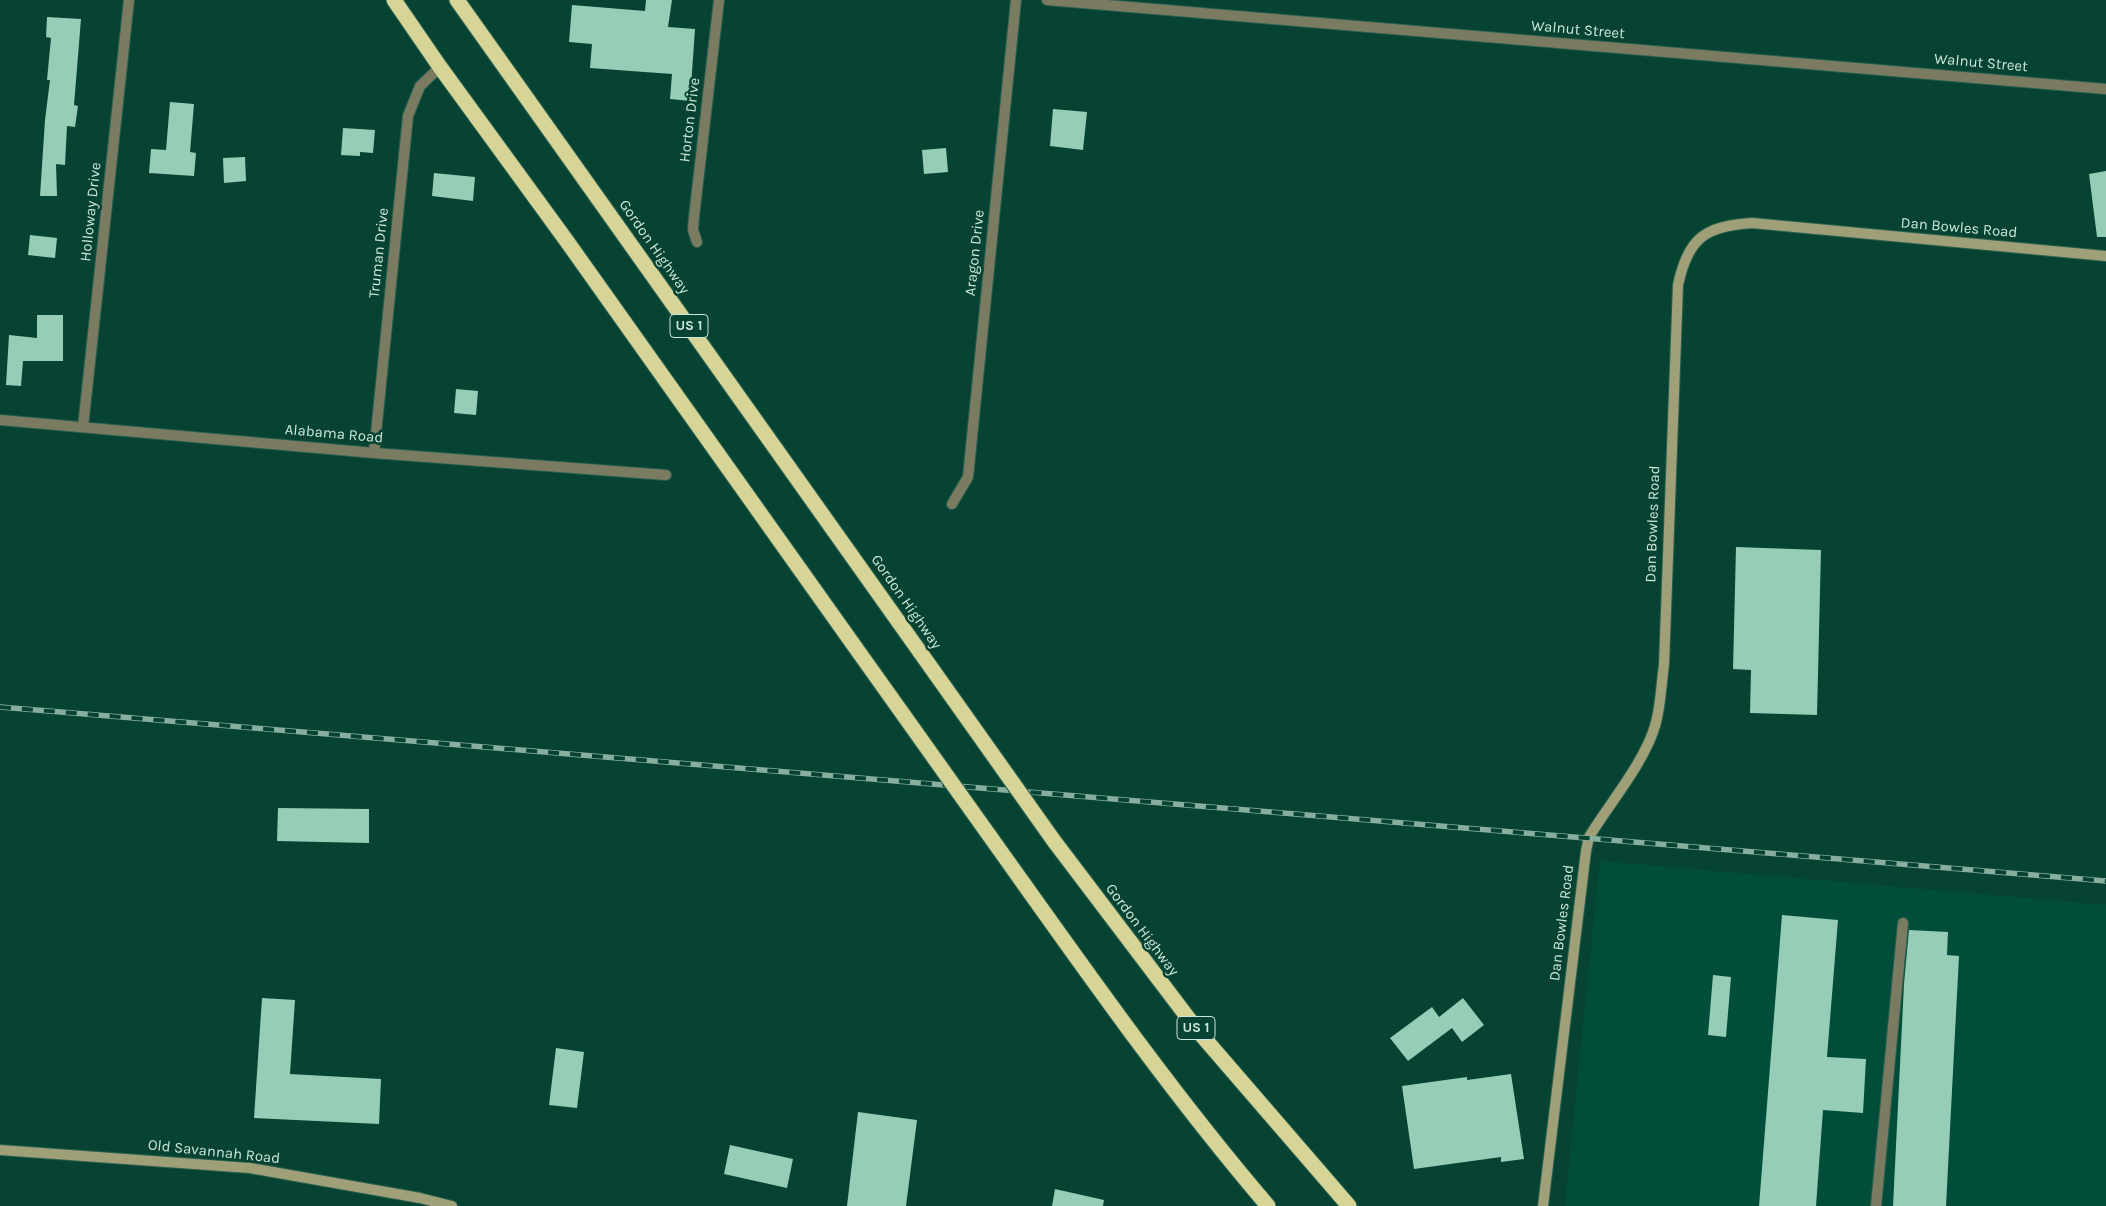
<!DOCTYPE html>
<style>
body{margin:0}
canvas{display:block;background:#074332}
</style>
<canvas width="2106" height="1206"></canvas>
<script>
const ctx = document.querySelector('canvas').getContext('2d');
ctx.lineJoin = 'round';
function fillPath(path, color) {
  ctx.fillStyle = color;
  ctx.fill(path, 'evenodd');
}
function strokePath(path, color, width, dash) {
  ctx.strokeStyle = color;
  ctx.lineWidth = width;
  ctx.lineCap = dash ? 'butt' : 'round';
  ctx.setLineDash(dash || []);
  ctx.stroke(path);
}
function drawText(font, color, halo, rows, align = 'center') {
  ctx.font = font + ' Karla,sans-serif';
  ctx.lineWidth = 5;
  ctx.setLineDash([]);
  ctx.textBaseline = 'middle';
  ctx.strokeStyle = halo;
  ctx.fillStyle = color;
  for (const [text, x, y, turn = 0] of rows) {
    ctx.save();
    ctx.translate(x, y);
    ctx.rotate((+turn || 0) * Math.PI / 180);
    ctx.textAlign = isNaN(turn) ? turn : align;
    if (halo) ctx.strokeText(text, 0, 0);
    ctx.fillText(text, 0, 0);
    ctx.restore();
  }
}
const built = new Path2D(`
 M1600,861L2106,905V1206H1565Z`);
const building = new Path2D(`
 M646,0H672L668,27L695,29L690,101L670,99L672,74L590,68L592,44L569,42L572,5L645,11Z
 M47,17L81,19L74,105L78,106L75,127L67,126L65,165L56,164L57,196H40L45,120L50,80H47L51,38L46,37Z
 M170,102L194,104L190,152L196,153L194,176L149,173L151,149L166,150Z
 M1053,109L1087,112L1083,150L1050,146Z
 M343,128L375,130L373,153L360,152V156L341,155Z
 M946,148L948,172L924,174L922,150Z
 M245,157L246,181L224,183L223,158Z
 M2106,171V237H2097L2089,174Z
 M434,173L475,177L473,201L432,196Z
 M30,235L57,238L55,258L28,255Z
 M37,315H63V361H23L21,386L6,385L9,335L37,338Z
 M456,389L478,391L476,415L454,413Z
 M1736,547L1821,550L1817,715L1750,713L1751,670L1733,669Z
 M278,808L369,809V843L277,841Z
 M1782,915L1838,920L1827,1057L1866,1059L1863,1113L1823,1110L1816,1206H1759Z
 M1909,930L1948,932L1947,955L1959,956L1946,1206H1893L1904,984Z
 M1713,975L1731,977L1726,1037L1708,1035Z
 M262,998L295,1000L290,1074L381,1079L379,1124L254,1118Z
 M1463,998L1484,1025L1462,1042L1452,1028L1408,1061L1390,1038L1432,1007L1439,1017Z
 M556,1048L584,1052L577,1108L549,1105Z
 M1511,1074L1524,1159L1501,1162V1157L1414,1169L1402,1086L1467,1077V1080Z
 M858,1112L917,1120L906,1206H847Z
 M730,1145L793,1159L787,1188L724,1174Z
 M1055,1189L1104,1200L1103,1206H1052Z`);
const lane = new Path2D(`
 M1876,1206L1903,923`);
const street = new Path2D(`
 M1047,0L2106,89
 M697,242L693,230L694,217L719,0
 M0,420L374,453L666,475
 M83,427L129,0
 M374,453L408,116L420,86L440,67
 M952,504L968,477L1016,0`);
const secondary = new Path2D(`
 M0,1150L250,1168L420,1198L452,1206
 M1543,1206L1586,851L1589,837C1609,804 1644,763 1655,726C1661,706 1661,685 1664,665L1678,285C1688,238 1705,226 1752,223L2106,256`);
const highway = new Path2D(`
 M394,0L440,67L566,240L853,644
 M457,0L920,652
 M989,835C1079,961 1167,1088 1268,1206
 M1054,841L1198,1031L1349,1206`);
const rail = new Path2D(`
 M0,707L2106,881`);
const highwayBridge = new Path2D(`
 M853,644L989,835
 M920,652L1054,841`);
const shields = [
 [689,326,38],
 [1196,1028,38]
];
const shieldNames = [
 ["US 1",689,326],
 ["US 1",1196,1028]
];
const streetNames = [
 ["Walnut Street",1578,30,5],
 ["Walnut Street",1981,63,5],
 ["Horton Drive",690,120,-83],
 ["Holloway Drive",91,212,-84],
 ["Dan Bowles Road",1959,228,5],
 ["Gordon Highway",654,247,55],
 ["Truman Drive",379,253,-84],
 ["Aragon Drive",975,253,-84],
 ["Alabama Road",334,434,5],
 ["Dan Bowles Road",1653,524,-88],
 ["Gordon Highway",906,602,55],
 ["Dan Bowles Road",1562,923,-83],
 ["Gordon Highway",1142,930,53],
 ["Old Savannah Road",214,1152,6]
];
fillPath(built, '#004d39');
fillPath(building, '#95cdb7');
strokePath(lane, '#2a6050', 12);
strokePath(street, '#2a6050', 12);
strokePath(secondary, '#2a6050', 12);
strokePath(highway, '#2a6050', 17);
strokePath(lane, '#7b7b62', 10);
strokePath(street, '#7b7b62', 10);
strokePath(secondary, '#a0a078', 10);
strokePath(highway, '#d6d597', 15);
strokePath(rail, '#88aea0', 5.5);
strokePath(rail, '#074332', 4, [11]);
strokePath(highwayBridge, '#2a6050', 17, []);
strokePath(highwayBridge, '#d6d597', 15);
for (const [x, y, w] of shields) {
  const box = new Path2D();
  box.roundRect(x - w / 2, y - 11.5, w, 23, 4);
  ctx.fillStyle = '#074332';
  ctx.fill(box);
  strokePath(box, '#cbe6da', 1);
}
drawText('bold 14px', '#cbe6da', null, shieldNames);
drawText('15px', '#cbe6da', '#074332', streetNames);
</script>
